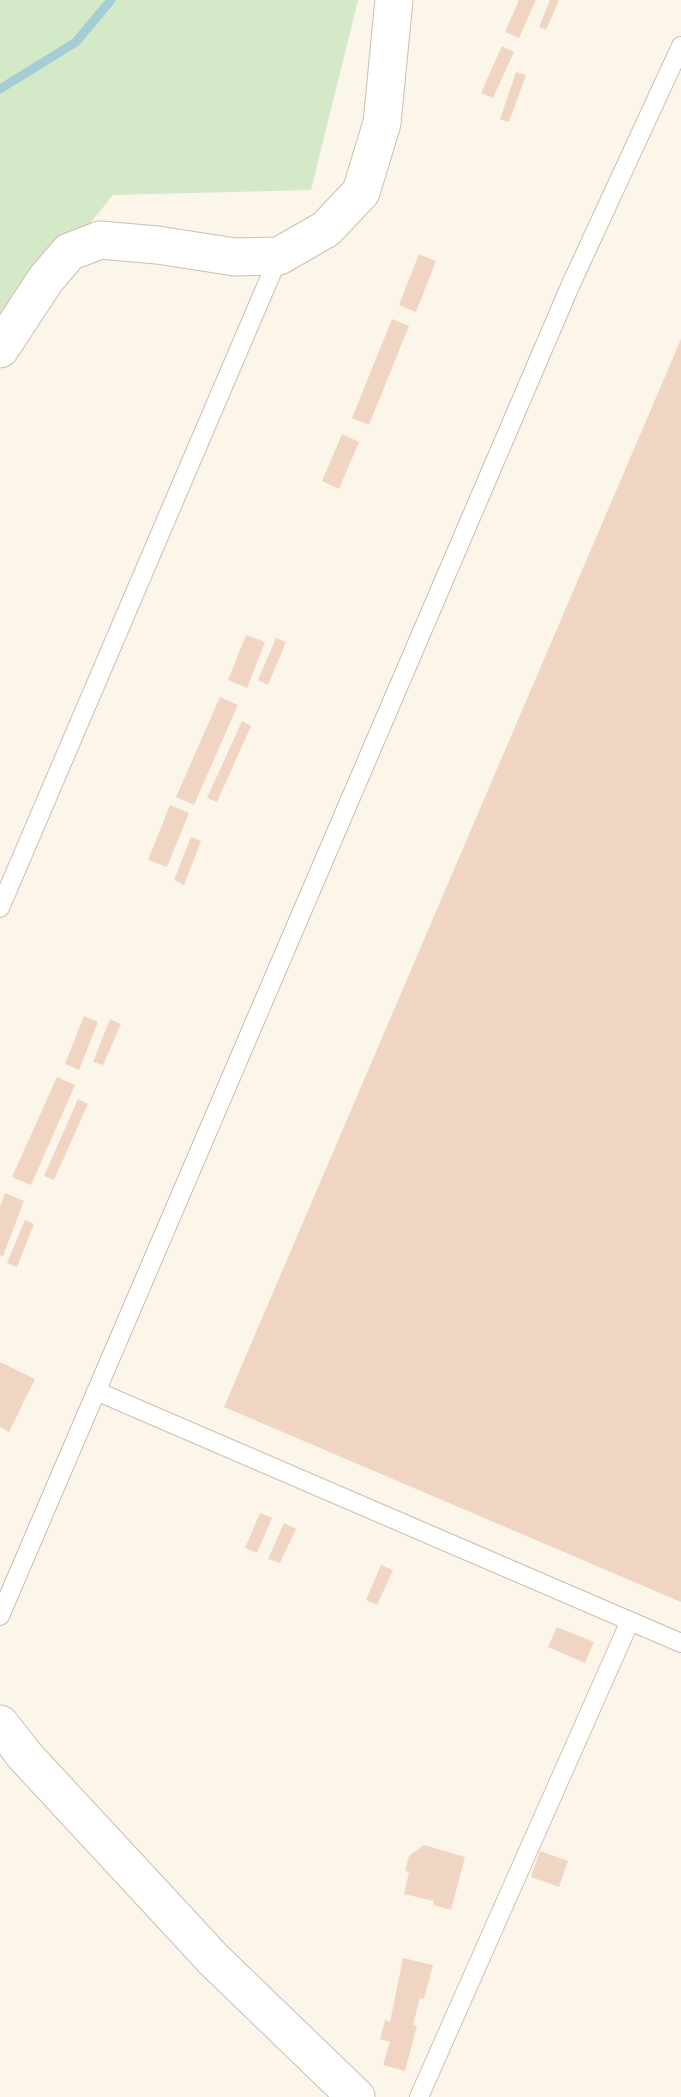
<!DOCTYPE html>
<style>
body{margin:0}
canvas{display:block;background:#fcf5ea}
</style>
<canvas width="681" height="2097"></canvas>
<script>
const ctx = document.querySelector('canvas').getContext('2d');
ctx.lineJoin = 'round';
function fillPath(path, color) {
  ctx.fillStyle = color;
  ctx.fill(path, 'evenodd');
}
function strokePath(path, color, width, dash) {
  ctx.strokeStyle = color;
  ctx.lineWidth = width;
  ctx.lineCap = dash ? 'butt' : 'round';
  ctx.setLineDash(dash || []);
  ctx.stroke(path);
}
const green = new Path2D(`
 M0,0H358L311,190L113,195L0,334Z`);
const stream = new Path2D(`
 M0,89L76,42L111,0`);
const building = new Path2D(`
 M519,0H536L519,38L505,32Z
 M550,0H559L546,30L539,27Z
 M502,46L514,52L493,98L481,93Z
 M516,72L526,75L509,122L500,119Z
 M419,254L436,261L416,312L399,305Z
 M392,319L409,326L369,425L352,418Z
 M681,339V1602L224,1407Z
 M342,434L359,442L339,489L322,481Z
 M246,635L265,642L247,688L228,680Z
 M276,638L286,642L268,685L258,680Z
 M220,697L238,705L194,805L176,797Z
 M242,721L251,726L217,802L207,798Z
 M170,805L189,813L167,867L148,860Z
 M191,837L201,841L184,885L174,880Z
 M84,1016L98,1022L79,1070L65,1064Z
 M110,1019L121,1024L103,1065L93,1062Z
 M57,1077L75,1085L31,1185L12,1177Z
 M78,1099L88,1104L54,1180L44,1176Z
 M5,1193L24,1201L3,1256L0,1255V1207Z
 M25,1220L34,1224L17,1267L7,1263Z
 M0,1362L35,1379L9,1432L0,1427Z
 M260,1513L272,1518L257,1553L245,1548Z
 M284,1523L296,1529L280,1563L268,1559Z
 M381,1565L393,1570L377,1605L366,1600Z
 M557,1627L594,1642L585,1663L548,1647Z
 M424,1845L465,1857L451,1910L433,1905L434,1901L404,1894L409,1872L405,1871L409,1856Z
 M540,1851L568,1861L559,1887L531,1877Z
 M403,1958L433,1965L424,1999L420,1998L413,2025L417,2026L405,2071L383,2065L390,2042L380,2039L385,2020L390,2022Z`);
const service = new Path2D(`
 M0,908L279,256
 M96,1391L681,1643
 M0,1616L571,284L681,46
 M419,2097L630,1621`);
const minor = new Path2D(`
 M0,349L46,279L69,252L100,240L157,245L235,257L279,256L326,229L361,192L382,123L394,0
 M0,1724L25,1756L214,1960L356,2097`);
fillPath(green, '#d4e9c8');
strokePath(stream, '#a5cdd6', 9);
fillPath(building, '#f0d6c2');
strokePath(service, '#cebeb0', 20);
strokePath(minor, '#cebeb0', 39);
strokePath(service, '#fff', 18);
strokePath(minor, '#fff', 37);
</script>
